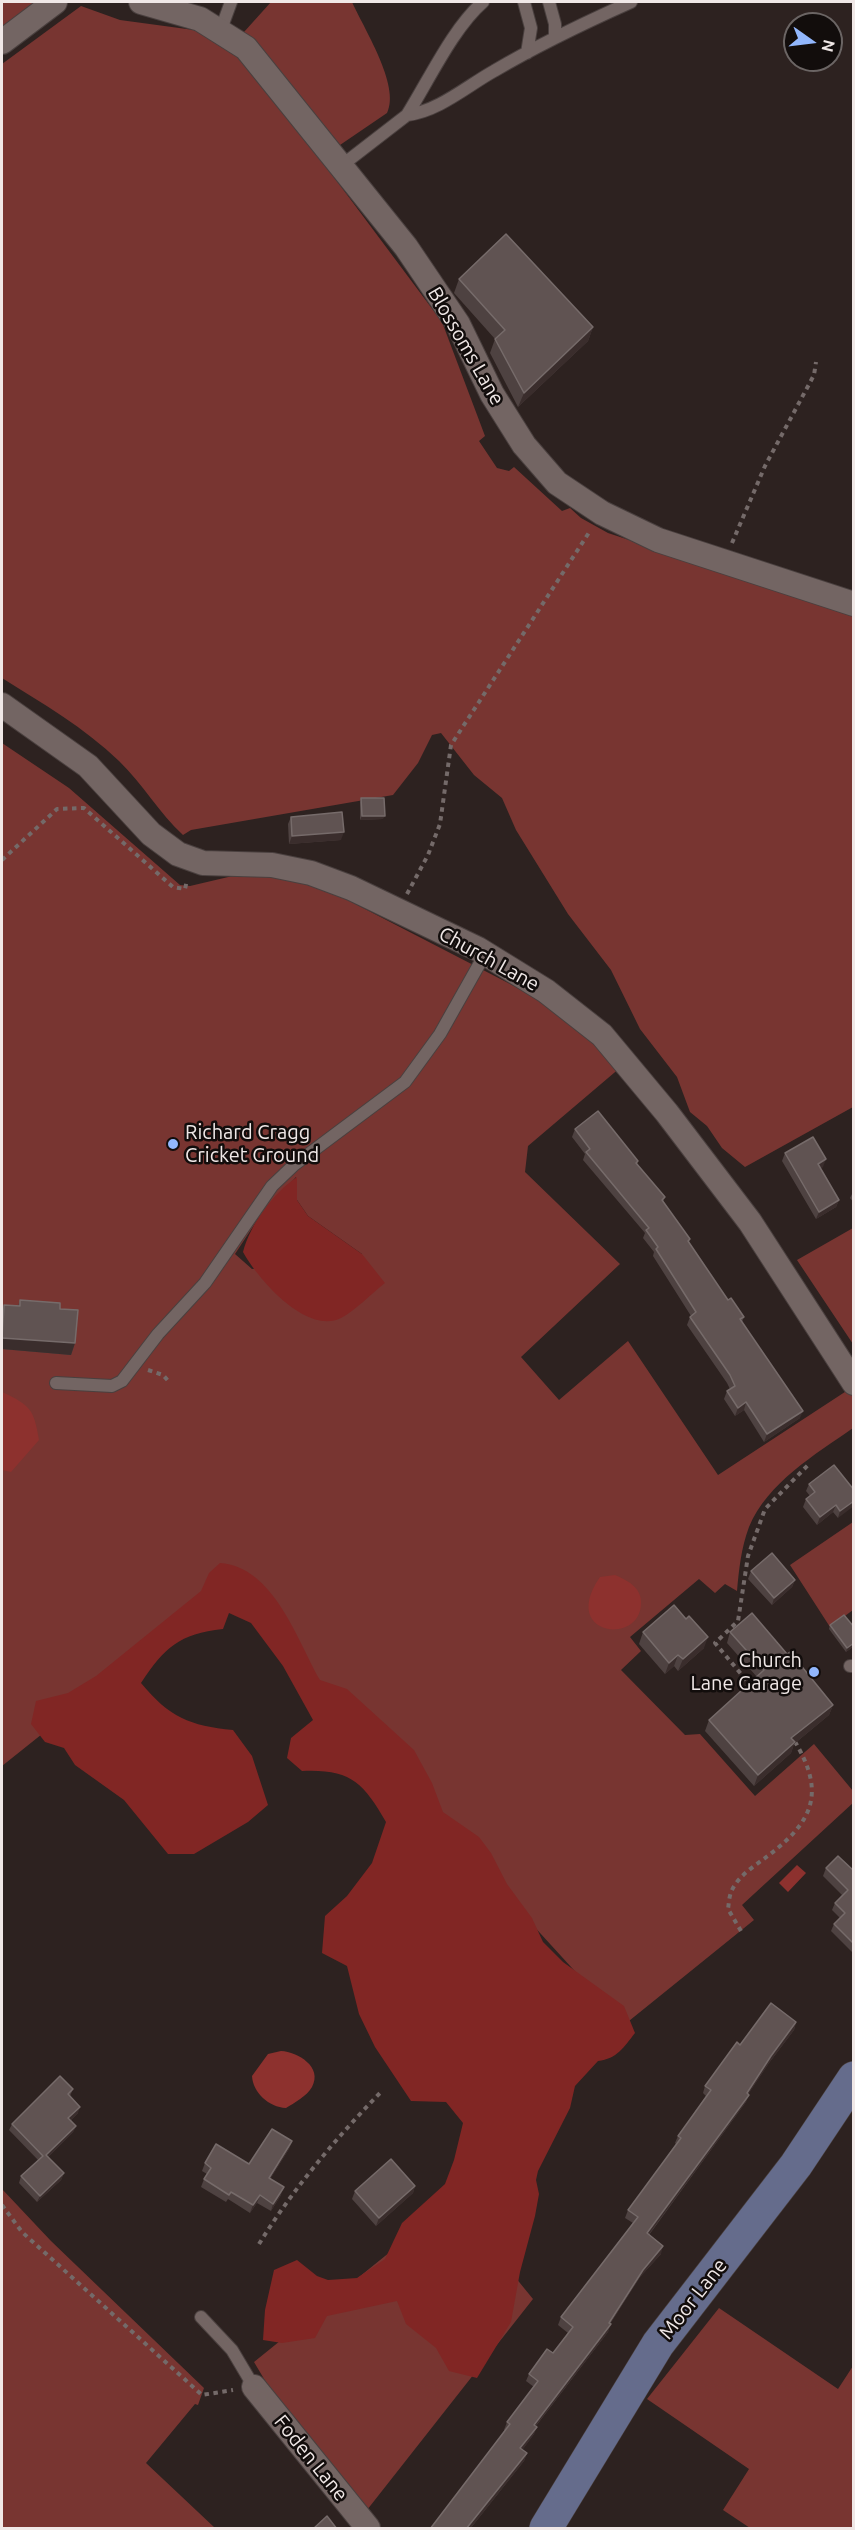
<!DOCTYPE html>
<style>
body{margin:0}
#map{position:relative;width:855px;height:2530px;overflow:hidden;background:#2d2220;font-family:Ubuntu,sans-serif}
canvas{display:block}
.frame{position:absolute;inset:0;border:3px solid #f0e8e7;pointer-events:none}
.north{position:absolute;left:783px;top:12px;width:60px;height:60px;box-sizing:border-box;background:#120d0c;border:2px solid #6b6564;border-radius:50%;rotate:104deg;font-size:16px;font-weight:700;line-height:24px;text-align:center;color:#f0e8e7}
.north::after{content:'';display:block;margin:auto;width:21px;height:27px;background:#92b7fd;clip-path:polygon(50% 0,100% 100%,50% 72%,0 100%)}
</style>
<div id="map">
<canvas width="855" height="2530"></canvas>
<div class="frame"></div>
<div class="north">N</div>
</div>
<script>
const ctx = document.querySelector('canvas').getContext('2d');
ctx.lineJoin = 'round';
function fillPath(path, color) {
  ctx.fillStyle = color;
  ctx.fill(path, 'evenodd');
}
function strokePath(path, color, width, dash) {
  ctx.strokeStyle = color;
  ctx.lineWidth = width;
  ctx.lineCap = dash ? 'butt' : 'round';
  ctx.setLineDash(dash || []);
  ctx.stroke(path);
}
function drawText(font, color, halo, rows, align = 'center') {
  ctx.font = font + ' Ubuntu,sans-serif';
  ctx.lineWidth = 5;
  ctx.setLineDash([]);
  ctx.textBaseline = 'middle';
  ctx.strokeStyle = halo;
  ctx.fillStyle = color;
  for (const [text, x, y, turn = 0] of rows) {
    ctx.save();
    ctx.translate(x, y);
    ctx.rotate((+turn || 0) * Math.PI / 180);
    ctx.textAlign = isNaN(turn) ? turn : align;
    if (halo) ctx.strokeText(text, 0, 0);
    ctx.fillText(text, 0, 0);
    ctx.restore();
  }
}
const green = new Path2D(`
 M2,2H36L2,28Z
 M271,2H352C363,27 401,86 387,113L340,145L289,82L244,32Z
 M81,6L120,20L194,30L206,35L241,58L286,113L442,322L485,436L479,441L497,468L509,471L514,467L562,511L570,508L581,518L608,533L853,614V1107L745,1167L722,1148L707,1126L690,1112L677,1077L640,1029L611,970L568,914L516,830L502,798L474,775L441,733L432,735L418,763L393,795L191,830L183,835C159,813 143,784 119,761C85,728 42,703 2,678V64Z
 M2,743L69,788L180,885L190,886L241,874L309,880L543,1001L585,1030L621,1067L528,1146L525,1172L620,1264L521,1357L559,1400L628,1341L718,1475L851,1388L853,1392V1428C816,1454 767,1483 749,1527C741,1548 739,1570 737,1591L725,1584L715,1593L699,1579L630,1637L641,1651L621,1670L685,1735L700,1734L755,1796L814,1744L853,1791L854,1802L742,1905L754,1920L624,2025L467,1853L230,1584L2,1766ZM296,1177L297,1200L308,1216L362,1254L252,1269L235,1254L258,1219Z
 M853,1228V1344L797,1260Z
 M853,1522V1610L830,1627L790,1565Z
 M2,2189L51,2241L204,2388L198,2405L195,2404L146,2463L215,2528H2Z
 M453,2201L533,2299L367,2510L270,2389L254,2362Z
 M719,2308L838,2389L853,2366V2528H750L723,2510L749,2469L647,2399Z`);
const forest = new Path2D(`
 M297,1177V1200L308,1216L362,1254L385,1283C371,1294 356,1310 341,1318C306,1335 258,1279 243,1252C250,1225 273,1193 297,1177Z
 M220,1563C274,1567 297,1640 320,1680L347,1689L414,1750L432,1783L443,1812L479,1837L491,1853L507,1884L532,1918L543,1942L563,1962L624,2006L635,2033C624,2047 617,2059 598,2061L575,2086L570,2108L538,2171L536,2180L539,2194L535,2216L520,2272L511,2322L477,2378L449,2371L436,2348L406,2324L397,2301L327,2316L315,2338L282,2343L263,2340L265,2310L274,2270L297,2260L317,2276L328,2280L357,2278L385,2259L402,2223L445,2184L454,2160L463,2123L446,2102L411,2101L375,2047L359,2014L347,1966L322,1953L325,1916L347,1896L372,1863L386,1822C363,1782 350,1769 302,1771L287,1758L291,1738L313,1720L283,1666L251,1623L229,1613L223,1629C179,1634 165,1647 141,1683C169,1717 190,1726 233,1730L252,1756L268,1805L248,1822L194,1854H168L124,1800L75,1765L64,1748L45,1742L31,1724L36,1701L68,1693L96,1676L201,1591L209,1573Z`);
const water = new Path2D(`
 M2,1392C30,1405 34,1409 39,1440L11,1472L2,1470Z
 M615,1575C627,1580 642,1588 641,1603C641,1646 559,1636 600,1577Z
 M797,1865L806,1873L788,1892L779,1883Z
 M281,2051C298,2052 323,2067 312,2087C307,2096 294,2103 286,2108C269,2107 253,2093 252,2076L268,2054Z`);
const path = new Path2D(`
 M732,543L765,466L814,375L816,362
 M2,860L57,809L84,808L173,887L185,889L187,880
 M407,894L428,855L440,824L451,745L590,531
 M148,1370L163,1375L170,1383
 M752,1687L715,1643L738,1621L748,1556L765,1509L810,1463
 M741,1931L728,1909C729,1903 729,1896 732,1890C739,1875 756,1865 769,1855C815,1820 825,1791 794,1740
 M2,2205L22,2232L202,2395L233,2390
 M259,2244C293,2189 336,2138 381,2092`);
const lane = new Path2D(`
 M524,2L531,28L527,53
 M549,2L555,24V38
 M220,32L231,2
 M407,115C429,80 453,28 483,2
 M341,166L407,115C439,111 467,86 494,71C538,45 584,23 631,2
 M56,1383L112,1386L122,1381L158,1334L205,1283L272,1186L294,1165L405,1082L440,1034L485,954
 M850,1666H854
 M201,2317L232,2350L254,2387`);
const street = new Path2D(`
 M141,2L200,19L246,48L406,247L458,324L492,394L524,445L557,483L602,513L658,540L854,604
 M2,42L55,2
 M2,705L88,766L151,834L178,854L203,863L272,865L311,873L351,888L478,949L546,991L602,1035L667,1113L750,1222L854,1383
 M254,2387L368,2528`);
const secondary = new Path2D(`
 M546,2528L658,2344L796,2165L854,2078`);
const wall = new Path2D(`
 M459,279L593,327L588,341L518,407L490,353L495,339L454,293Z
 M361,798L383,819L360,820V802Z
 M291,817L341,840L289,844L288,824Z
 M575,1129L638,1161L637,1165L665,1197L663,1202L690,1239L689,1242L728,1300L744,1317L742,1322L800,1418L764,1442L744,1410L735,1416L724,1399L727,1391L730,1389L727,1383L687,1325L690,1317L691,1316L653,1256L654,1252L643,1238L645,1233L583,1160L585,1154L572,1137Z
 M785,1153L823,1167L820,1168L839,1200L836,1207L816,1219L782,1161Z
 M854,1190V1203L850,1198Z
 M20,1300L60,1309L75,1343L71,1355L2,1349V1311L4,1305L18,1306Z
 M809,1484L854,1490L838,1518L833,1512L817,1525L803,1507L806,1499L810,1496L806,1491Z
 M751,1571L795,1580L792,1587L772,1605L748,1579Z
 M830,1625L854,1627V1646L846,1652L829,1629Z
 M643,1632L704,1648L678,1671L674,1666L665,1674L639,1644Z
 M730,1632L833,1705L829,1715L794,1744L791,1753L754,1786L705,1731L709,1720L757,1677L727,1643Z
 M826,1868L854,1871V1954L831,1931L834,1924L840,1918L832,1910L835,1903L842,1895L823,1876Z
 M796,2022L794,2030L769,2063L748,2094L746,2102L649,2235L661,2254L640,2277L610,2324L608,2332L536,2426L534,2434L522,2450L527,2453L524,2461L470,2529H430L505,2430H504L507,2422L534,2387L526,2381L529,2374L553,2353L568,2333L558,2325L561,2317L633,2223L625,2218L628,2210L676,2144L675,2143L678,2136L706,2096L703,2093L705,2086L740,2045Z
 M73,2089L70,2096L78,2113L71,2120L76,2126L73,2132L48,2157L64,2173L61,2180L37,2202L19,2183L21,2176L38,2160L9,2130L12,2124Z
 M292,2141L289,2149L270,2179L281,2195L271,2211L257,2203L250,2213L228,2199L226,2202L201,2187L204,2179L207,2174L202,2171L205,2163L249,2164Z
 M415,2186L413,2193L376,2226L352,2199L355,2191Z`);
const shadedWall = new Path2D(`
 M593,327L588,341L518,407L524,393Z
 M362,816H385L383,819L360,820Z
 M344,832L341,840L289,844L292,836Z
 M826,1159L823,1167L815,1172L818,1164Z
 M839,1200L836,1207L816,1219L819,1212Z
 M2,1338L75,1343L71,1355L2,1349Z
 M746,1402L744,1410L735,1416L738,1408Z
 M803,1411L800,1418L764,1442L767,1434Z
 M854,1501V1506L838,1518L840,1511Z
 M836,1505L833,1512L817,1525L820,1517Z
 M795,1580L792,1587L772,1605L774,1598Z
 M708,1637L704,1648L678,1671L683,1659Z
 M854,1643V1646L846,1652L847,1648Z
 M678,1655L674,1666L665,1674L669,1663Z
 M833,1705L829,1715L794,1744L791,1753L754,1786L758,1775L791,1738Z
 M796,2022L794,2030L769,2063L744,2101L747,2093L771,2056Z
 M749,2095L746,2102L644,2241L647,2233Z
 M80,2107L78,2113L66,2125L68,2118Z
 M76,2126L73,2132L44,2161L46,2155Z
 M292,2141L289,2149L266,2186L269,2178Z
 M64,2173L61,2180L37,2202L40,2196Z
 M415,2186L413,2193L376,2226L379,2218Z
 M284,2187L281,2195L271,2211L273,2204Z
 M260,2195L257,2203L250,2213L253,2205Z
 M663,2246L661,2254L640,2277L606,2330L611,2324L608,2332L531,2432L534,2425L609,2323L643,2270Z
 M537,2427L534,2434L518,2456L520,2448Z
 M527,2453L524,2461L470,2529H466Z`);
const building = new Path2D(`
 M506,234L593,327L524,393L495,339L505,330L459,279Z
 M361,798H384L385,816H362Z
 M342,812L344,832L292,836L291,817Z
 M598,1111L638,1161L636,1163L665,1197L662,1200L690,1239L688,1241L728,1300L731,1298L744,1317L740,1319L803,1411L767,1434L746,1402L738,1408L727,1391L735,1386L730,1375L690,1317L696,1312L656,1249L658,1247L646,1230L649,1228L586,1152L590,1149L575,1129Z
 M813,1137L826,1159L818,1164L839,1200L819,1212L785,1153Z
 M20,1300L60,1303V1309L78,1310L75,1343L2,1338L4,1305L20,1306Z
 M834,1465L854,1490V1501L840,1511L836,1505L820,1517L806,1499L815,1492L809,1484Z
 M772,1553L795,1580L774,1598L751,1571Z
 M674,1605L686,1619L689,1616L708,1637L683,1659L678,1655L669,1663L643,1632Z
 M752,1613L787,1654L790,1652L833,1705L791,1738L795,1742L758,1775L709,1720L764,1670L730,1632Z
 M844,1615L854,1627V1643L847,1648L830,1625Z
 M838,1856L854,1871V1944L834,1924L845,1913L835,1903L848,1890L826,1868Z
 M771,2003L796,2022L771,2056L747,2093L749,2095L647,2233L663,2246L643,2270L609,2323L611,2324L534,2425L537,2427L520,2448L527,2453L466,2529H430L510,2424L507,2422L538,2381L529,2374L547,2349L553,2353L573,2327L561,2317L638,2217L628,2210L681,2138L678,2136L711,2090L705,2086L737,2042L740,2045Z
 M60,2076L73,2089L68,2094L80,2107L68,2118L76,2126L46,2155L64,2173L40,2196L21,2176L43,2156L12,2124Z
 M272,2129L292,2141L269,2178L284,2187L273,2204L260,2195L253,2205L231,2192L229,2195L204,2179L211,2168L205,2163L216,2144L249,2164Z
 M391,2159L415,2186L379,2218L355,2191Z
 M327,2516L337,2529H313Z`);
const markers = [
 [173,1144,6,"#92b7fd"],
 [814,1672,6,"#92b7fd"]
];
const streetNames = [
 ["Blossoms Lane",466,346,60],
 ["Church Lane",489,959,29],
 ["Moor Lane",693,2299,-52],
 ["Foden Lane",311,2458,51]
];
const poiNames = [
 ["Richard Cragg",185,1132],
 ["Cricket Ground",185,1155],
 ["Church",802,1660,"right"],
 ["Lane Garage",802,1683,"right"]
];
fillPath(green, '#783531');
fillPath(forest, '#812624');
fillPath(water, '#8d312e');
strokePath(lane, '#4a403f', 14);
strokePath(street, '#4a403f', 26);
strokePath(secondary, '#4a403f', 34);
strokePath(path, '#746a69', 4, [4.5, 4.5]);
strokePath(lane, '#736563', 12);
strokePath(street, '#736563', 24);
strokePath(secondary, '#656c8c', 33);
fillPath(wall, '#4e4241');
fillPath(shadedWall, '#3a2d2c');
fillPath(building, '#605352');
strokePath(building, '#766b6a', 1.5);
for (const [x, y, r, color] of markers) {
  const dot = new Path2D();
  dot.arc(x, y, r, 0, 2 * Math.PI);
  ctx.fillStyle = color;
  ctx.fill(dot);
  strokePath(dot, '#120d0c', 2);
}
drawText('20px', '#f0e8e7', '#120d0c', streetNames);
drawText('20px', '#f0e8e7', '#120d0c', poiNames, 'left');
</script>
